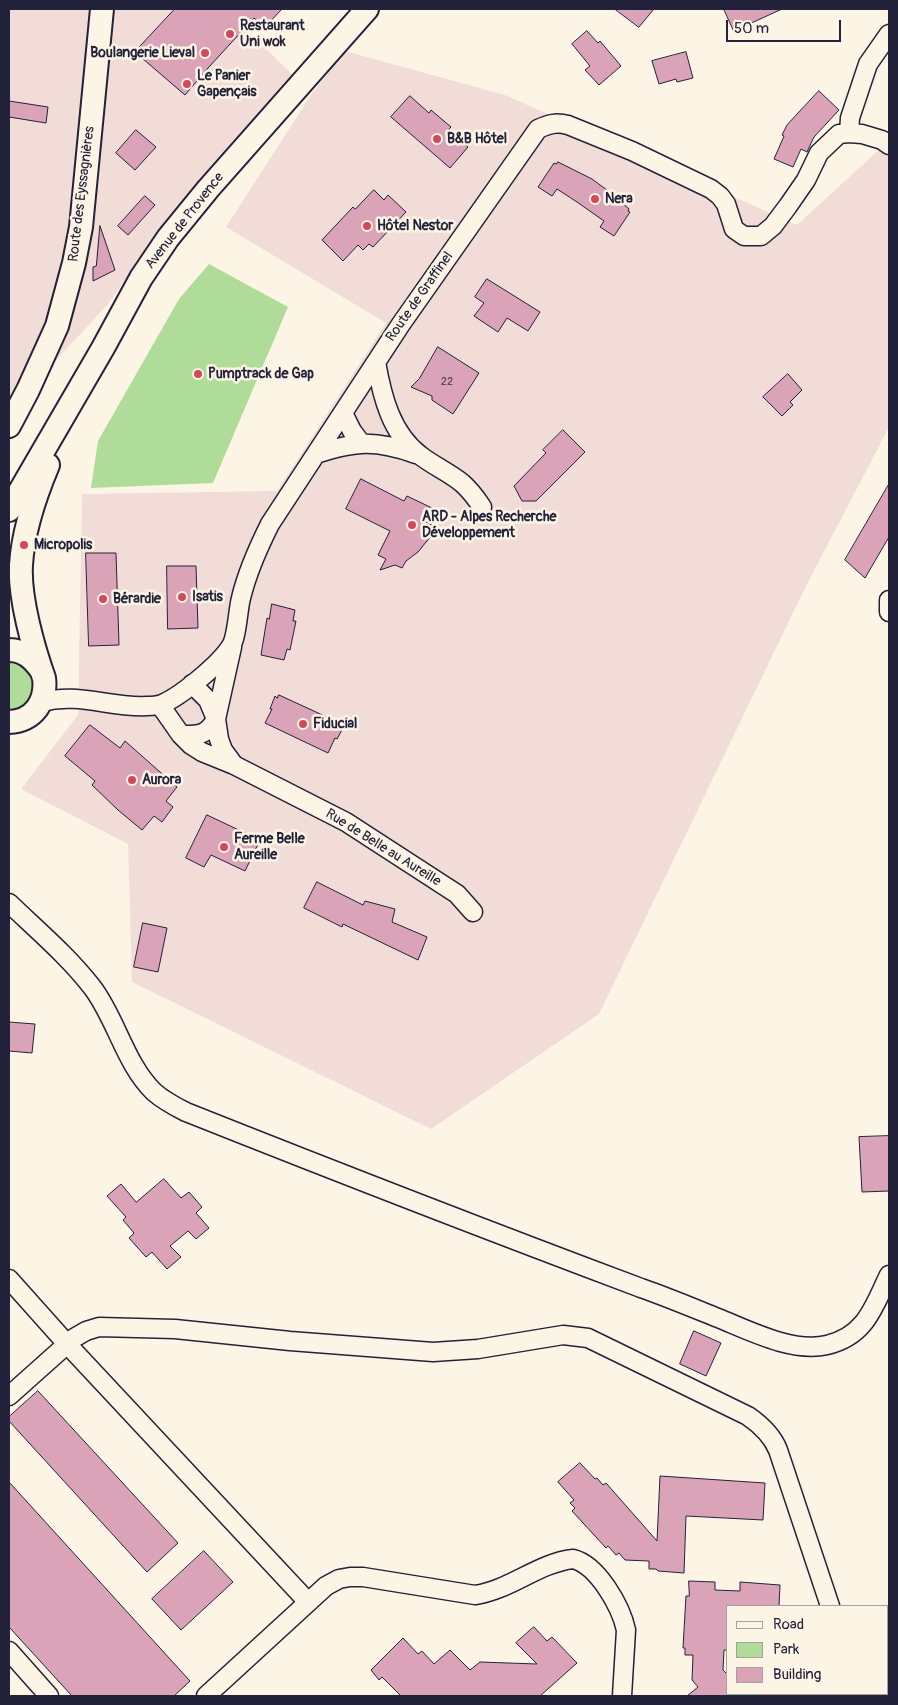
<!DOCTYPE html>
<meta charset="utf-8">
<style>
body{margin:0}
#map{position:relative;width:898px;height:1705px;overflow:hidden;background:#fcf5e5;font-family:Pangolin,sans-serif}
canvas{display:block}
.frame{position:absolute;inset:0;border:10px solid #22223b;pointer-events:none}
.legend{position:absolute;left:726px;top:1605px;width:162px;height:90px;box-sizing:border-box;background:#fcf5e5;border:1px solid #a5a1a1;margin:0;padding:6px 9px;list-style:none;font-size:15px;color:#22223b}
.legend li{display:flex;align-items:center;gap:10px;height:25px}
.legend b{width:25px;border:1px solid #a5a1a1}
.scale{position:absolute;left:726px;top:20px;width:115px;height:22px;box-sizing:border-box;border:2px solid #22223b;border-top:0;padding-left:6px;font-size:15px;line-height:18px;white-space:nowrap;color:#22223b;-webkit-text-stroke:4px #fcf5e5;paint-order:stroke}
</style>
<div id="map">
<canvas width="898" height="1705"></canvas>
<div class="frame"></div>
<ul class="legend">
<li><b style="height:6px;background:#fcf5e5"></b>Road</li>
<li><b style="height:14px;background:#b0dc9a"></b>Park</li>
<li><b style="height:14px;background:#daa3b7"></b>Building</li>
</ul>
<div class="scale">50 m</div>
</div>
<script>
const ctx = document.querySelector('canvas').getContext('2d');
ctx.lineJoin = 'round';
function fillPath(path, color) {
  ctx.fillStyle = color;
  ctx.fill(path, 'evenodd');
}
function strokePath(path, color, width, dash) {
  ctx.strokeStyle = color;
  ctx.lineWidth = width;
  ctx.lineCap = dash ? 'butt' : 'round';
  ctx.setLineDash(dash || []);
  ctx.stroke(path);
}
function drawText(font, color, halo, rows, align = 'center') {
  ctx.font = font + ' Pangolin,sans-serif';
  ctx.lineWidth = 5;
  ctx.setLineDash([]);
  ctx.textBaseline = 'middle';
  ctx.strokeStyle = halo;
  ctx.fillStyle = color;
  for (const [text, x, y, turn = 0] of rows) {
    ctx.save();
    ctx.translate(x, y);
    ctx.rotate((+turn || 0) * Math.PI / 180);
    ctx.textAlign = isNaN(turn) ? turn : align;
    if (halo) ctx.strokeText(text, 0, 0);
    ctx.fillText(text, 0, 0);
    ctx.restore();
  }
}
const built = new Path2D(`
 M9,9H225L296,78L165,224L108,304L9,411Z
 M345,51L505,95L797,225L882,147L889,154V427L806,586L599,1014L431,1129L132,982L128,844L21,789L78,715L82,494L277,491L386,323L226,227L313,92Z`);
const green = new Path2D(`
 M209,264L288,307L213,483L91,488L98,441L179,299Z
 M9,659L18,661L35,679L29,704L9,713Z`);
const building = new Path2D(`
 M175,9H282L265,27L254,18L208,68L185,95L135,52Z
 M615,9H654L639,27Z
 M724,9H782L734,31Z
 M587,31L598,43L600,41L621,66L599,85L585,70L590,66L572,44Z
 M686,52L693,78L677,82L676,79L659,84L652,61Z
 M819,91L839,110L814,137L807,152L801,149L793,167L774,159L784,136L782,135L787,125Z
 M410,96L429,113L431,110L451,127L448,130L468,147L450,168L391,117Z
 M9,101L48,107L46,123L9,117Z
 M136,130L156,147L135,170L116,153Z
 M558,162L592,179L611,193L629,209L628,211L630,212L614,236L600,227L604,221L577,202L557,189L552,196L538,187L554,163L556,164Z
 M374,190L384,200L388,195L406,212L373,247L369,244L363,250L358,245L343,261L322,240L353,207L355,209Z
 M145,196L155,205L128,235L118,226Z
 M100,226L115,270L93,281V267L96,266Z
 M487,279L540,312L528,331L507,318L498,332L474,316L484,303L475,297Z
 M438,347L479,373L453,414L432,400V396L411,387L419,379Z
 M788,374L802,390L790,402L793,405L782,416L763,397Z
 M563,430L585,452L536,501H522L514,486L546,453L543,450Z
 M361,479L404,501L407,496L432,508L426,522L435,527L431,536L418,552L406,561L402,568L395,565L380,570L386,559L378,555L390,531L346,509Z
 M889,484V537L865,578L845,560Z
 M86,553H116L119,645L89,646Z
 M167,566H196L198,628L168,629Z
 M272,604L295,610L293,621H296L290,650L287,649L284,660L261,655L267,618L269,619Z
 M279,695L342,724L340,727L343,728L337,739L335,738L328,753L265,723L272,709H270L275,696L277,698Z
 M90,725L120,748L125,741L177,787L166,801L173,807L162,822L154,816L142,830L118,810L92,785L95,781L65,756Z
 M207,815L260,840L245,871L211,855L204,867L186,858Z
 M317,882L363,905L365,901L395,909L392,922L427,937L418,960L343,924L342,927L304,908Z
 M143,923L167,928L158,972L134,967Z
 M9,1022L35,1024L32,1053L9,1051Z
 M889,1136V1191L862,1192L859,1137Z
 M164,1179L181,1198L189,1192L202,1207L196,1213L209,1228L196,1239L188,1231L170,1246L181,1257L167,1269L152,1252L146,1257L129,1238L134,1233L123,1220L126,1217L107,1196L121,1184L136,1202Z
 M694,1331L721,1343L706,1376L680,1364Z
 M38,1391L178,1543L147,1572L9,1421V1417Z
 M580,1463L595,1479L597,1478L603,1485L606,1483L657,1541L660,1476L765,1483L763,1520L686,1516L684,1573L658,1571L656,1569H649V1561L625,1560L619,1553L616,1555L608,1546L606,1548L572,1511L575,1508L570,1503L574,1500L558,1482Z
 M9,1482L190,1681L174,1696H72L9,1627Z
 M204,1551L233,1582L181,1630L152,1599Z
 M689,1581L715,1582V1590L740,1591V1582L780,1585L779,1606H727V1650H724L723,1670L727,1674V1696H687L698,1687L692,1680L693,1655H685V1648H683L686,1596H689Z
 M534,1627L547,1641L552,1637L577,1663L540,1696H401L382,1677L379,1680L371,1670L403,1638L418,1654L422,1651L434,1664L450,1650L470,1670L480,1662L537,1664L516,1643Z`);
const minor = new Path2D(`
 M849,133L850,118L868,64L889,34
 M376,362C382,396 391,434 421,456C434,466 450,473 462,483C470,490 476,498 482,507
 M343,413L352,431L361,443
 M316,454C356,441 376,440 416,454
 M889,600V612
 M232,647L216,719L219,739L223,750L234,765
 M192,684L208,700L216,719
 M41,702C80,692 109,708 147,706C151,706 157,706 162,704C181,696 220,664 231,646C237,637 238,609 241,598C247,573 259,546 270,524L401,324L538,129C549,124 556,122 568,125L632,151L711,189L720,196L726,204L734,229L744,236H761L773,226L788,206L806,180L819,153L839,134L849,133L862,134L882,140L889,145
 M160,705L181,735L191,745L202,752L234,765L346,822L457,894L473,912
 M181,735C198,735 207,736 216,719
 M9,903C37,930 68,956 92,987C116,1018 125,1064 154,1092C163,1100 174,1106 186,1112C337,1172 489,1231 641,1288C667,1297 693,1308 718,1318C750,1331 793,1353 827,1345C866,1336 874,1306 889,1275
 M9,1279L67,1344L308,1602
 M9,1396L74,1338L86,1331L99,1327L175,1329L290,1341L433,1352L478,1349L563,1335L588,1338L748,1416C761,1425 772,1435 778,1450L830,1606
 M9,1651L49,1696
 M206,1696L326,1586L339,1579L350,1577H363L475,1595C510,1590 538,1563 573,1559C598,1565 621,1607 626,1630L622,1696
 M840,1696V1694`);
const major = new Path2D(`
 M9,426L28,390L57,326L74,263L81,227L102,9
 M9,510L103,348L141,278L168,238L208,189L367,9
 M9,650C24,650 33,659 41,670
 M9,722C34,721 47,701 44,678C33,647 19,597 21,565C23,531 35,496 48,465`);
const markers = [
 [230,34,5,"#d1495b"],
 [205,53,5,"#d1495b"],
 [187,84,5,"#d1495b"],
 [437,139,5,"#d1495b"],
 [595,199,5,"#d1495b"],
 [367,226,5,"#d1495b"],
 [198,374,5,"#d1495b"],
 [412,525,5,"#d1495b"],
 [24,545,5,"#d1495b"],
 [182,597,5,"#d1495b"],
 [103,599,5,"#d1495b"],
 [303,724,5,"#d1495b"],
 [132,780,5,"#d1495b"],
 [224,847,5,"#d1495b"]
];
const numberNames = [
 ["22",447,382]
];
const poiNames = [
 ["Restaurant",240,26],
 ["Uni wok",240,42],
 ["Boulangerie Lieval",195,53,"right"],
 ["Le Panier",197,76],
 ["Gapençais",197,92],
 ["B&B Hôtel",447,139],
 ["Nera",605,199],
 ["Hôtel Nestor",377,226],
 ["Pumptrack de Gap",208,374],
 ["ARD - Alpes Recherche",422,517],
 ["Développement",422,533],
 ["Micropolis",34,545],
 ["Isatis",192,597],
 ["Bérardie",113,599],
 ["Fiducial",313,724],
 ["Aurora",142,780],
 ["Ferme Belle",234,839],
 ["Aureille",234,855]
];
const streetNames = [
 ["Route des Eyssagnières",82,194,-83],
 ["Avenue de Provence",185,221,-52],
 ["Route de Graffinel",420,297,-55],
 ["Rue de Belle au Aureille",383,848,32]
];
fillPath(built, '#f2dcd7');
fillPath(green, '#b0dc9a');
fillPath(building, '#daa3b7');
strokePath(building, '#22223b', 1);
strokePath(minor, '#22223b', 21);
strokePath(major, '#22223b', 26);
strokePath(minor, '#fcf5e5', 18);
strokePath(major, '#fcf5e5', 22);
for (const [x, y, r, color] of markers) {
  const dot = new Path2D();
  dot.arc(x, y, r, 0, 2 * Math.PI);
  ctx.fillStyle = color;
  ctx.fill(dot);
  strokePath(dot, '#fcf5e5', 2);
}
drawText('11px', '#50425a', null, numberNames);
drawText('bold 14px', '#22223b', '#fcf5e5', poiNames, 'left');
drawText('14px', '#22223b', '#fcf5e5', streetNames);
</script>
